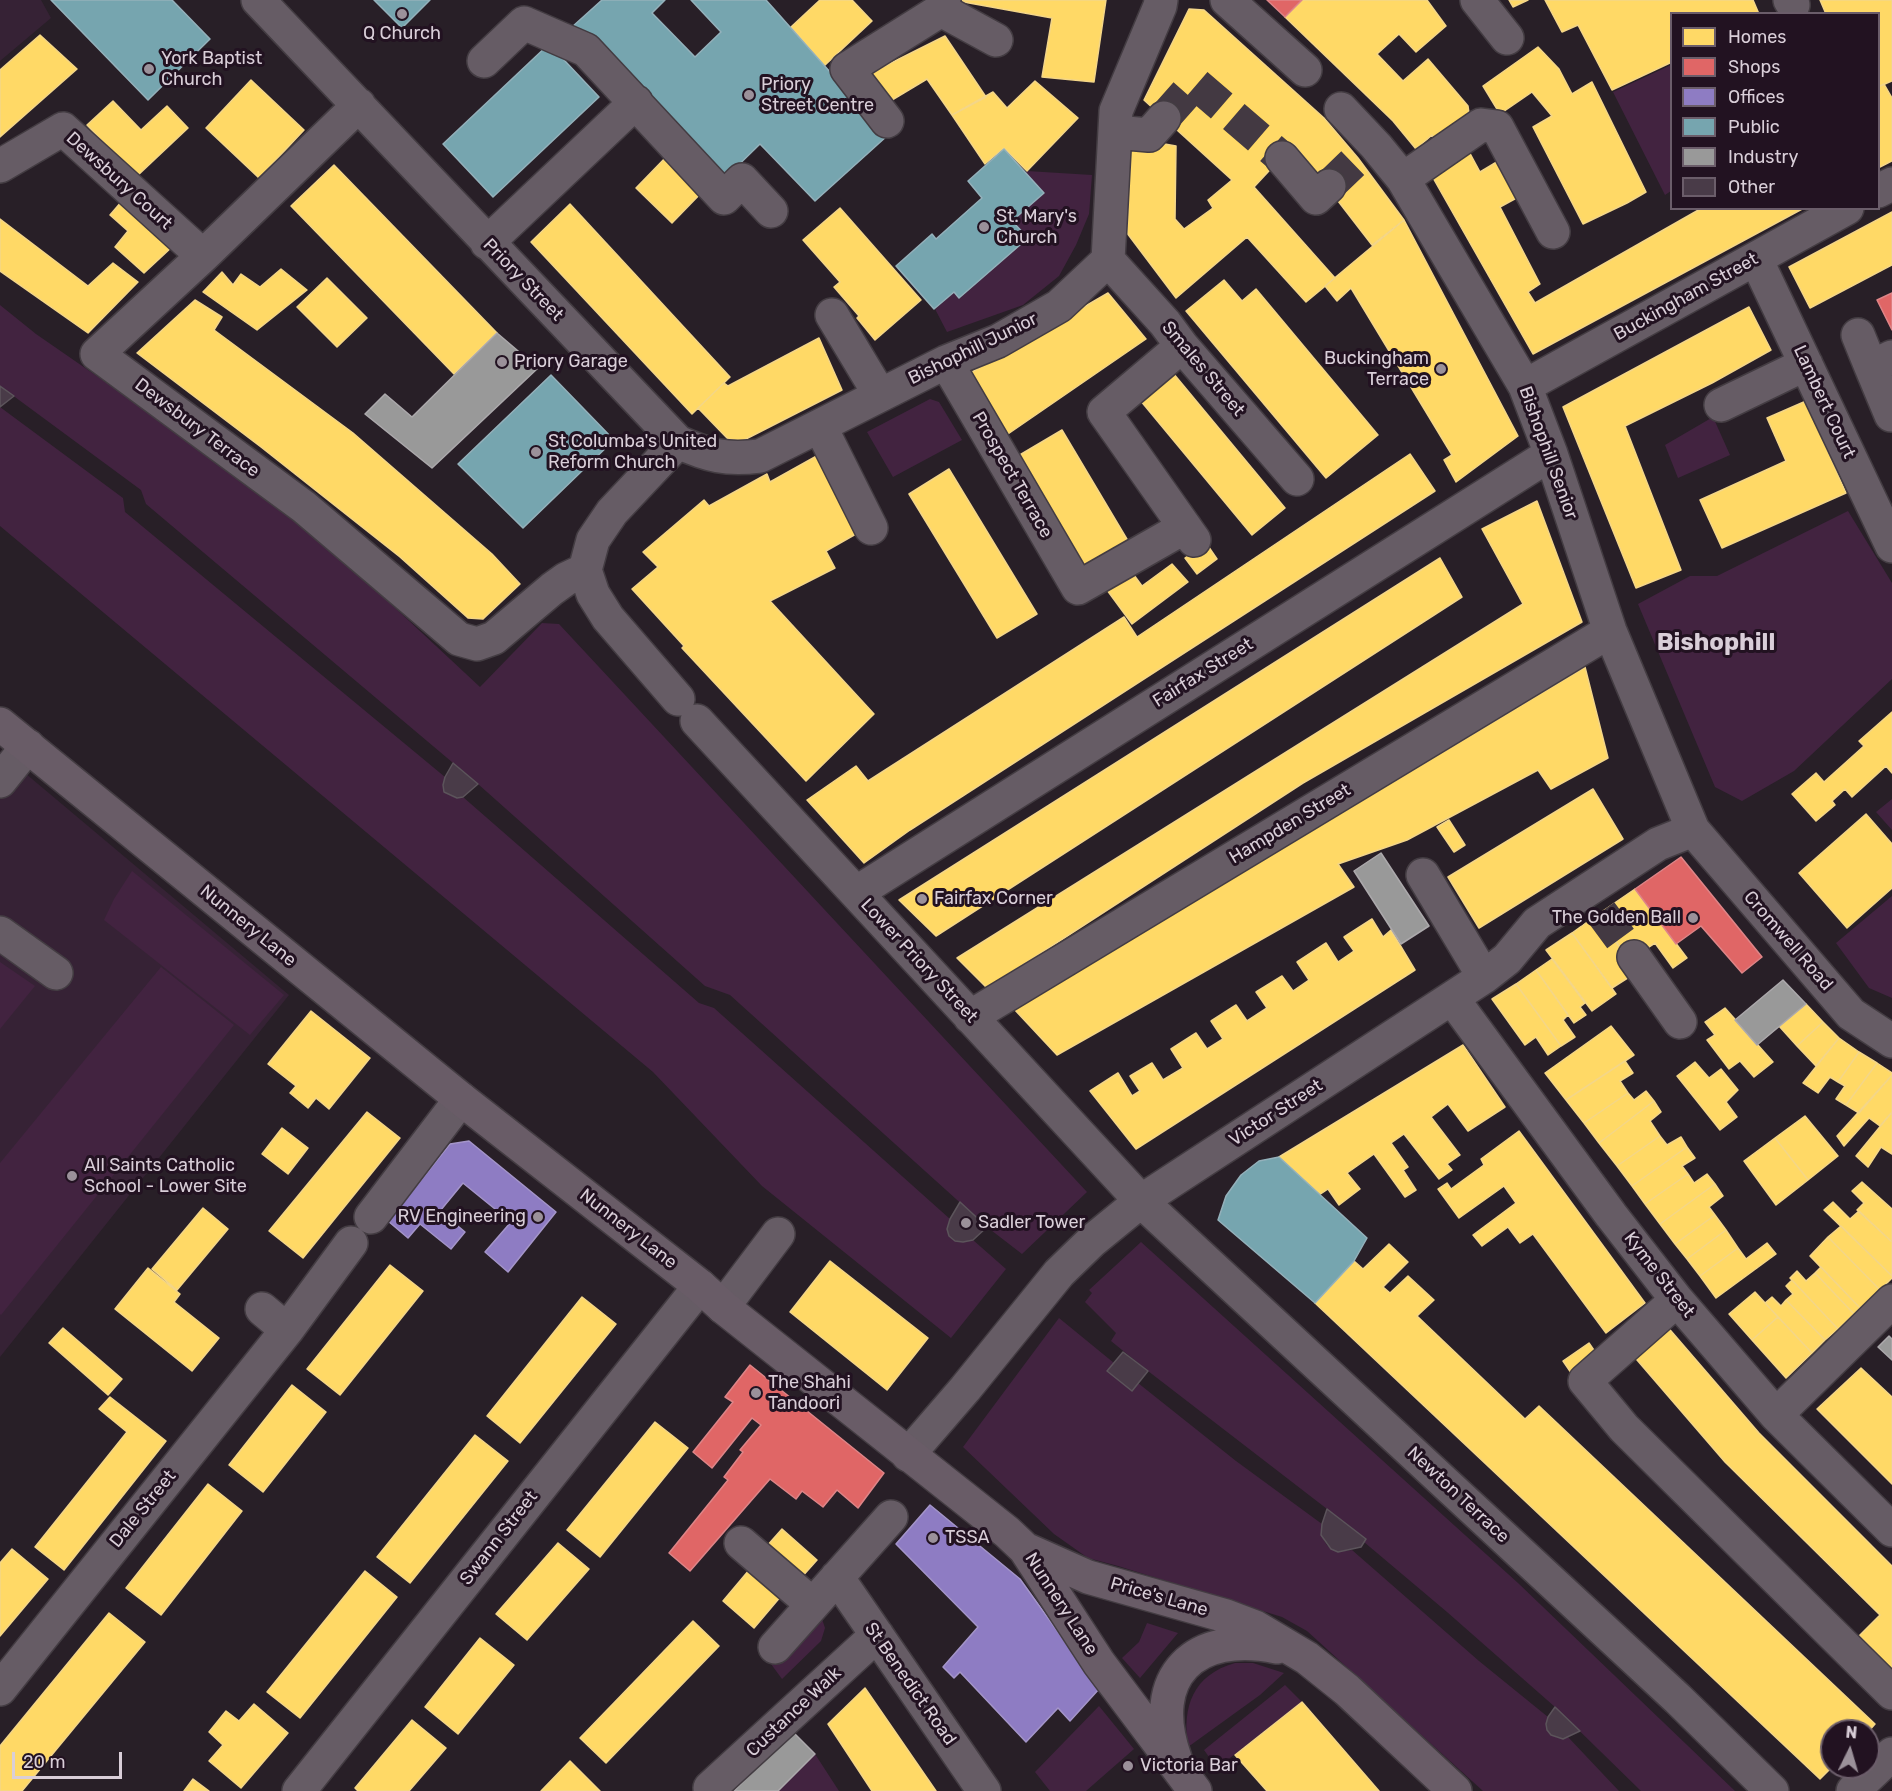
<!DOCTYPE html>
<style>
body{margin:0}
#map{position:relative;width:1892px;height:1791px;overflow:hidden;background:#281f27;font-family:Rubik,sans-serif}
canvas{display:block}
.legend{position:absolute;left:1670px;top:12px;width:210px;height:198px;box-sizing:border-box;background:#221221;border:2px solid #6b5d6a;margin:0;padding:8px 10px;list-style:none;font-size:18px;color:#d9ced8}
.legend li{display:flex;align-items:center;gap:12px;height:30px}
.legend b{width:30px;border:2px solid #6b5d6a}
.north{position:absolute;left:1820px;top:1719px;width:60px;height:60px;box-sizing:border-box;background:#221221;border:2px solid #6b5d6a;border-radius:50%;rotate:5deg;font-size:16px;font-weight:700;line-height:24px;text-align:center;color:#d9ced8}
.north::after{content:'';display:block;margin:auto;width:21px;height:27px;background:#9b919a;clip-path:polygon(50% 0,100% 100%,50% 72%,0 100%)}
.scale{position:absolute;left:12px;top:1752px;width:110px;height:27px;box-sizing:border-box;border:3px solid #d9ced8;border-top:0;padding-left:8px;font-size:18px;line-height:21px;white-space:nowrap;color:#d9ced8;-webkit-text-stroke:4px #221221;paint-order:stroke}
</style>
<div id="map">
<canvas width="1892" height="1791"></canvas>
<ul class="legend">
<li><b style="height:16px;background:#ffd966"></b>Homes</li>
<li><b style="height:16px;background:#e06666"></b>Shops</li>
<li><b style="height:16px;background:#8e7cc3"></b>Offices</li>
<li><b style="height:16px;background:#76a5af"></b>Public</li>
<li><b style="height:16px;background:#999"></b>Industry</li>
<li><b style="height:16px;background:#493b48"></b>Other</li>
</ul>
<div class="north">N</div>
<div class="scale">20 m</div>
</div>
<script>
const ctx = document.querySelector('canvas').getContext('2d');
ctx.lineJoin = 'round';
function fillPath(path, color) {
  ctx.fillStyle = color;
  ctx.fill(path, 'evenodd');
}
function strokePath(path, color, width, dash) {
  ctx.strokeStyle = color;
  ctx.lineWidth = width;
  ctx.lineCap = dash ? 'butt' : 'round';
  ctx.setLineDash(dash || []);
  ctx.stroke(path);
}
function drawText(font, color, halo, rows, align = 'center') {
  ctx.font = font + ' Rubik,sans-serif';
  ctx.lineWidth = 6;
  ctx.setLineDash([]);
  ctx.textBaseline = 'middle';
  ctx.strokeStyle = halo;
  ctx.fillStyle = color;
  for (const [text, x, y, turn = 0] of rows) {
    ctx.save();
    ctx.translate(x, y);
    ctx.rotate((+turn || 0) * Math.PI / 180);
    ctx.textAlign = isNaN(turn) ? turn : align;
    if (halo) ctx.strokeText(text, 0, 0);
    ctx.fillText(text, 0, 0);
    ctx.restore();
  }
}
const built = new Path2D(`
 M0,0H41L51,18L0,61Z
 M0,752L289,995L0,1357Z`);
const green = new Path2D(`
 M1671,65V191L1665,195L1613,92Z
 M1027,171L1092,175L1089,214L1076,245L1059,276L1023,305L947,332L935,309L954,292L960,298L1027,238L1012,221L1044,193L1025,173Z
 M0,305L36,334L289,509L480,687L542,623L559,624L1087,1192L1022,1254L987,1227L730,995L705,986L478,784L146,504L141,490L0,386Z
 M930,399L939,402L962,440L893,477L867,432Z
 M0,407L123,498L125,512L445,777L444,792L457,798L463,797L699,1003L714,1008L950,1219C944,1239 954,1245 973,1240L1006,1269L951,1338L762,1186L653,1072L0,526Z
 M1713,417L1730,455L1678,478L1665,445Z
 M1848,511L1892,583V679L1794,771L1742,801L1715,787L1638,604L1690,576H1717Z
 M1892,799V830L1876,812Z
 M132,871L284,995L250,1035L104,920L114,899Z
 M1892,896V998L1869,988L1836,943Z
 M0,962L35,986L0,1029Z
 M161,967L234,1025L1,1315L0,1314V1163Z
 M1141,1242L1518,1583L1735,1791H1641L1555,1707L1447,1612L1364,1542L1366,1539L1148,1371L1111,1341L1116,1333L1085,1302L1092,1293L1089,1290Z
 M1059,1318L1114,1363L1108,1371L1132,1390L1138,1383L1236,1461L1322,1524C1321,1546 1331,1554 1352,1550L1479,1661L1548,1717C1544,1731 1553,1741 1568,1737L1619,1791H1483L1307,1631L1282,1617L1118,1566L1088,1558L1054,1534L963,1447Z
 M820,1613L825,1628L821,1641L782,1679L771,1664Z
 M1147,1623L1178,1633L1140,1678L1122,1658L1139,1642Z
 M1235,1663H1253L1284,1673L1260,1695L1188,1747C1182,1706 1193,1675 1235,1663Z
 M1285,1685L1302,1702L1217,1768L1204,1750Z
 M1099,1706L1134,1749L1086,1791H1050L1035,1772Z
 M815,1754L839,1791H778Z`);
const homes = new Path2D(`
 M820,0H852L872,21L824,66L791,27Z
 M959,0H1106L1094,82L1042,77L1052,18L958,1Z
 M1302,0H1427L1446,26L1416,52L1399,34L1377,54L1403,81L1428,59L1468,106L1469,113L1437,141L1432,135L1416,149L1393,121L1285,17Z
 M1509,0H1528L1513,7Z
 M1545,0H1753L1759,14H1672V62L1612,90L1578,25L1562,32Z
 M1820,0H1892V81L1878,87V14H1826Z
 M1189,9L1204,10L1324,118L1358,158L1404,220L1372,245L1294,144L1254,187L1335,278L1306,302L1247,237L1176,298L1127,233L1131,138L1176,146L1175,219L1184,229L1213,208L1208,200L1232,180L1144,100Z
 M40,35L77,69L0,137V70Z
 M945,36L986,97L952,115L927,79L882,106L867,75Z
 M1538,47L1559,69L1572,94L1592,82L1646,192L1627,203L1583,224L1533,127L1552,116L1532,92L1500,114L1483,86Z
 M251,80L304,130L259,178L206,128Z
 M1035,81L1078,118L1027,171L1004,148L985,164L952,115L993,92L1007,108Z
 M1884,84L1892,98V161L1878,168V87Z
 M113,101L141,130L167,106L188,128L136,177L87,125Z
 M1466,146L1480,172L1500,160L1522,195L1500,207L1540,284L1528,292L1535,303L1702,208H1804L1533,354L1428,169Z
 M669,154L705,189L672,223L636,188Z
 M334,165L497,333L454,374L291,206Z
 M122,201L173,246L144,273L115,247L128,231L110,215Z
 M570,204L730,377L692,414L531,242Z
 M840,208L921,300L875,340L857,318L859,316L834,287L840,282L803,240Z
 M1892,212V265L1810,308L1789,267Z
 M0,219L88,286L113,263L138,282L88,333L0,271Z
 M1404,220L1518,436L1456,482L1444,460L1452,455L1351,288L1337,301L1325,286Z
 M281,269L307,290L257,330L203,292L222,272L233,285L241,274L260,287Z
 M327,278L367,318L337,347L297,307Z
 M1224,280L1242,301L1256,289L1378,435L1326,478L1186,311Z
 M1108,293L1146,339L1005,436L970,373Z
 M195,300L222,317L214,330L353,433L492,554L520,584L483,619L468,618L400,557L261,447L137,353Z
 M1749,307L1771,350L1712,383L1625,426L1681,570L1636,588L1563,407Z
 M819,338L842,390L742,441L728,439L698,408L724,383L728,386Z
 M1173,373L1285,508L1252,535L1140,400Z
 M1806,401L1846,493L1722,548L1700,500L1786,461L1767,418Z
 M1062,430L1134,551L1089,577L1018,456Z
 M822,453L863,530L826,551L835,568L770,601L874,714L806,781L682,648L684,646L632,589L658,567L643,552L704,500L709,506L767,474L770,482Z
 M1410,454L1435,491L910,830L864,863L807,800L856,766L868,781L1124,617L1137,637Z
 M949,469L1037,614L997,638L909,494Z
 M1537,501L1582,622L1303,783L987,988L957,958L1523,604L1482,529Z
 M1206,543L1217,559L1197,574L1185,558Z
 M1440,558L1462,597L936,936L899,900Z
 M1172,564L1188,582L1132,624L1107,590L1131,571L1142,586Z
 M1585,667L1608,758L1551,789L1538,770L1407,840L1338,864L1354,887L1057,1055L1014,1009Z
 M1892,712V773L1886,766L1852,797L1845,789L1832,801L1835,805L1816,821L1792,794L1816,773L1824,782L1864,746L1859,741Z
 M1593,789L1623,839L1479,928L1448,877Z
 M1866,814L1892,844V888L1847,928L1799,873Z
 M1449,820L1465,845L1454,852L1437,827Z
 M1635,889L1687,958L1673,968L1655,943L1629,960L1597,915Z
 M1597,915L1637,972L1612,988L1572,933Z
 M1372,919L1383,937L1391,930L1415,970L1136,1149L1090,1091L1118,1073L1132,1096L1140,1091L1130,1076L1152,1063L1163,1080L1183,1068L1171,1049L1196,1033L1207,1049L1223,1039L1211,1021L1236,1005L1247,1021L1267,1008L1256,992L1282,976L1293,991L1309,980L1297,962L1326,943L1338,962L1354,951L1344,937Z
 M1572,933L1616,994L1592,1011L1546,950Z
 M1552,959L1585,1003L1580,1007L1586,1015L1574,1023L1536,970Z
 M1536,970L1568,1015L1563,1020L1575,1037L1561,1046L1516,984Z
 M1516,984L1561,1046L1548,1055L1536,1037L1525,1045L1492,999Z
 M1806,1004L1823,1022L1797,1046L1779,1026Z
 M1725,1008L1773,1062L1754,1077L1740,1061L1729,1069L1707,1040L1715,1035L1705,1022Z
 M311,1011L370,1058L329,1109L316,1098L308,1108L290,1093L296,1086L268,1064Z
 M1823,1022L1839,1038L1816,1066L1797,1046Z
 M1611,1026L1634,1055L1566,1100L1545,1073Z
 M1839,1038L1859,1052L1838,1082L1830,1077L1818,1093L1803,1083Z
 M1463,1045L1505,1107L1468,1131L1448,1104L1431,1117L1460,1155L1447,1164L1452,1170L1439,1179L1404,1134L1391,1143L1408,1167L1403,1170L1416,1190L1405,1197L1374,1154L1347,1173L1360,1189L1339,1205L1328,1189L1319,1195L1279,1157Z
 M1859,1052L1877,1063L1846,1105L1836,1099L1845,1086L1838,1082Z
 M1625,1061L1633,1073L1620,1081L1628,1093L1584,1123L1566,1100Z
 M1695,1062L1709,1078L1721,1069L1738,1090L1726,1102L1737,1117L1720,1130L1677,1076Z
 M1877,1063L1892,1073V1075L1859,1113L1846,1105Z
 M1892,1075V1112L1880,1126L1869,1118L1844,1146L1837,1136Z
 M1646,1091L1654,1101L1599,1143L1584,1123L1628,1093L1634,1100Z
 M1654,1101L1661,1112L1650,1121L1660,1136L1617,1166L1599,1143Z
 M367,1112L400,1138L303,1258L269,1231Z
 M1892,1112V1154L1881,1147L1868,1167L1856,1156Z
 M1805,1116L1838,1156L1808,1180L1775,1138Z
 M282,1128L308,1148L288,1174L262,1154Z
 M1519,1131L1645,1303L1606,1333L1533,1234L1520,1243L1508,1227L1482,1246L1473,1235L1516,1203L1504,1186L1459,1218L1438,1189L1447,1183L1451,1189L1484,1165L1481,1159Z
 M1660,1136L1667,1145L1681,1137L1687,1147L1632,1186L1617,1166Z
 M1775,1138L1808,1180L1776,1205L1744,1161Z
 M1687,1147L1695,1158L1682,1166L1688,1174L1645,1204L1632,1186Z
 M1688,1174L1694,1183L1707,1174L1715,1184L1660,1224L1645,1204Z
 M1862,1182L1892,1209V1242L1857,1210L1864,1203L1852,1191Z
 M1715,1184L1723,1196L1709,1207L1715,1215L1675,1244L1660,1224Z
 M1833,1202L1850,1219L1859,1211L1892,1242V1276L1824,1210Z
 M203,1208L228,1229L177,1290L152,1269Z
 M1715,1215L1726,1230L1687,1259L1675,1244Z
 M1841,1226L1892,1276V1278L1880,1290L1828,1237Z
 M1726,1230L1738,1248L1700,1276L1687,1259Z
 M1828,1237L1880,1290L1860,1308L1810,1256Z
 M1767,1243L1776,1254L1716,1298L1700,1276L1738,1248L1746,1259Z
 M1389,1244L1408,1262L1383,1287L1390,1293L1408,1276L1434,1300L1417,1316L1525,1419L1539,1406L1875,1724L1868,1732L1832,1731V1767L1820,1779L1315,1303L1354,1261L1363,1269Z
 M830,1261L928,1338L887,1390L790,1312Z
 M390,1265L423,1291L340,1395L307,1369Z
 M1821,1267L1860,1308L1854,1314L1815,1273Z
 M148,1268L180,1294L174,1302L219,1338L192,1371L115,1309Z
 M1797,1271L1806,1281L1815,1273L1854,1314L1838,1329L1790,1278Z
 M1792,1280L1838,1329L1825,1340L1786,1300L1793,1294L1786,1286Z
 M1755,1292L1778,1317L1752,1340L1729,1314Z
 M582,1297L616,1324L520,1443L487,1416Z
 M1772,1297L1781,1306L1786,1300L1825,1340L1812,1353L1765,1303Z
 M1778,1317L1812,1353L1786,1378L1752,1340Z
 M1665,1324L1759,1433L1892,1566V1686L1870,1665L1878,1655L1859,1636L1880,1615L1725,1462L1631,1353Z
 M63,1328L122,1379L108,1395L49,1343Z
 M1589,1343L1602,1362L1576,1380L1563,1361Z
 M1861,1368L1892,1397V1484L1817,1409Z
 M292,1385L326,1412L263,1492L229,1465Z
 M110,1397L166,1441L64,1570L35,1547L127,1432L99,1409Z
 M655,1422L688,1448L600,1557L567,1530Z
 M475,1435L508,1461L410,1583L377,1557Z
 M208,1484L242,1511L161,1615L126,1588Z
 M782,1529L817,1560L800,1579L766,1547Z
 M558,1543L589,1569L527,1640L496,1614Z
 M12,1549L48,1579L0,1636V1563Z
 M755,1563L787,1589L754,1628L723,1601Z
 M365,1571L397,1597L300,1718L267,1692Z
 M109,1613L145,1642L22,1791H0V1746Z
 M693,1621L719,1646L606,1763L580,1738Z
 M480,1638L514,1665L458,1734L425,1707Z
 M865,1688L936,1791H872L828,1724Z
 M1302,1702L1379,1791H1267L1235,1755Z
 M254,1704L288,1733L241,1788L209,1761L223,1745L209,1732L226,1711L239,1721Z
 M412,1720L446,1748L409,1791H358L355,1788Z
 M570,1761L600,1791H541Z
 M193,1779L209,1791H184Z`);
const shops = new Path2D(`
 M1267,0H1302L1285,17Z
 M1892,293V330L1877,300Z
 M1681,857L1762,957L1742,973L1701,926L1676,944L1635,889Z
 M750,1365L884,1473L858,1508L837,1490L823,1507L802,1491L796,1499L770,1479L690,1571L669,1553L728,1480L724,1477L743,1452L740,1450L761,1425L752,1418L712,1468L693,1452L733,1402L725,1397Z`);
const offices = new Path2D(`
 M469,1141L556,1212L508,1272L485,1252L511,1222L463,1183L440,1211L465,1232L451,1249L420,1224L408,1238L388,1221L450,1144Z
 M930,1505L1020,1579L1099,1689L1070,1721L1058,1708L1026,1742L960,1672L954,1678L943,1667L978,1627L896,1544Z`);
const public = new Path2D(`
 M51,0H172L210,39L148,100Z
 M374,0H430L402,28Z
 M602,0H665L652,13L695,57L721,32L691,0H766L887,136L815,201L760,144L718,185L572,27Z
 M549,44L599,97L493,197L443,144Z
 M1004,149L1044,193L1012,221L1028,238L959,298L954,292L934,309L896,266L932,234L936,239L982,198L968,181Z
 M551,375L614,440L523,528L458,464Z
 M1279,1157L1367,1238L1354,1261L1315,1303L1218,1220L1226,1196L1241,1175L1259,1161Z`);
const industry = new Path2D(`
 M497,333L538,368L432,468L365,414L385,394L412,417Z
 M1381,853L1429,926L1401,944L1354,871Z
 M1783,980L1806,1004L1757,1045L1735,1020Z
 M1889,1336L1892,1339V1360L1878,1347Z
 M792,1731L815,1754L778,1791H734Z`);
const building = new Path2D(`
 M0,386L14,396L0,407Z
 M453,763L478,784L463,797L457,798L444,792L443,785L445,777Z
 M960,1202L987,1227L973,1240L963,1242L955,1241L949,1236L947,1229L950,1219Z
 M1123,1352L1148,1371L1132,1391L1107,1371Z
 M1327,1509L1366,1539L1361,1547L1338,1552L1331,1549L1321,1535L1322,1524Z
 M1555,1707L1580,1731L1563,1739L1551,1735L1547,1730L1546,1724L1548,1717Z`);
const minorTunnel = new Path2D(`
 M1164,118L1195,83L1282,158
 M1329,186L1358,158
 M1601,912L1634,957`);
const minor = new Path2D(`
 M258,0L678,442L612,512L593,540L585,570
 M1227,0L1305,70
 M1477,0L1507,38
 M1790,0L1793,5
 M941,10L996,40
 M484,61L524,23L586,50L724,198L742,180L771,211
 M359,105L203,256L97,354L304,507L459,639L477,644L494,638L552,589L566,579L585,570
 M1341,109L1376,146L1403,179L1525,386L1551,454L1610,631L1693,830L1851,1014L1892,1041
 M887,121L847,69L941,10L944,0
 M1115,132L1149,135L1164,118
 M1282,158L1316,198L1329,186
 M0,166L63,129L203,256
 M1403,179L1481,125L1497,127L1553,232
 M1878,191L1892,184
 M487,243L636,102
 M1756,259L1892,546
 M1108,260L1165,323L1182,346L1297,479
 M832,315L880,395
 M1858,335L1871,367
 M1182,346L1104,412L1194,540
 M946,362L1078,588L1185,527
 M1525,386L1847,208
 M1721,405L1806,364
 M1891,415L1871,367L1892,357
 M820,426L871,528
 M678,442C709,456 726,460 760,456L946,362L998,341L1059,306L1108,260L1116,111L1160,6L1161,0
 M585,570L593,594L608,618L678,699
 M697,721L1141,1201L1678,1699L1772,1791
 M0,781L28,746
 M1423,875L1484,977
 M856,893L1551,454
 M0,933L56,973
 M1634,957L1680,1022
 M1452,998L1611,1215L1677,1300L1776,1415L1892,1530
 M970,1017L1610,631
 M371,1217L461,1099
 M1677,1300L1585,1381L1624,1428L1892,1693
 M723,1307L778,1234
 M262,1309L287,1330
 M1776,1415L1892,1301
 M908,1455L965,1389L1059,1273L1092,1241L1141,1201L1484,977L1507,959L1537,923L1658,844L1693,830
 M741,1543L812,1604
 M837,1577L984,1791
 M775,1647L891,1517
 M0,1689L287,1330L351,1243
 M710,1788L877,1635
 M299,1791L700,1286
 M1853,1791L1892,1754`);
const major = new Path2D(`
 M0,724L461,1099L700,1286L723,1307L1007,1532L1025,1549L1099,1663L1195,1791
 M1025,1549L1088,1577L1226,1616L1255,1627L1307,1658L1347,1690L1455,1791
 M1175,1758C1146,1676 1195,1630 1277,1647`);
const markers = [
 [402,14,6,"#9b919a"],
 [149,69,6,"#9b919a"],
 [749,95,6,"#9b919a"],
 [984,227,6,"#9b919a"],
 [502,362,6,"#9b919a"],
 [1441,369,6,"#9b919a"],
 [536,452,6,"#9b919a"],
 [922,899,6,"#9b919a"],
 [1693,918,6,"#9b919a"],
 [72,1176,6,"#9b919a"],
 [538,1217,6,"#9b919a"],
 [966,1223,6,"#9b919a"],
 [756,1393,6,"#9b919a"],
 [933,1538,6,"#9b919a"],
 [1128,1766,6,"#9b919a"]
];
const poiNames = [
 ["Q Church",402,34,"center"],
 ["York Baptist",161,59],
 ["Church",161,80],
 ["Priory",761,85],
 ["Street Centre",761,106],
 ["St. Mary's",996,217],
 ["Church",996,238],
 ["Buckingham",1429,359,"right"],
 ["Terrace",1429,380,"right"],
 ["Priory Garage",514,362],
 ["St Columba's United",548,442],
 ["Reform Church",548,463],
 ["Fairfax Corner",934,899],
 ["The Golden Ball",1681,918,"right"],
 ["All Saints Catholic",84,1166],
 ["School - Lower Site",84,1187],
 ["RV Engineering",526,1217,"right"],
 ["Sadler Tower",978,1223],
 ["The Shahi",768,1383],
 ["Tandoori",768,1404],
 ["TSSA",945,1538],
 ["Victoria Bar",1140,1766]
];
const streetNames = [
 ["Dewsbury Court",119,181,42],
 ["Priory Street",523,280,46],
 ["Buckingham Street",1686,297,-29],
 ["Bishophill Junior",973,349,-26],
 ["Smales Street",1203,369,50],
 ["Lambert Court",1824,402,65],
 ["Dewsbury Terrace",197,428,37],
 ["Bishophill Senior",1548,453,70],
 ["Prospect Terrace",1012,475,60],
 ["Fairfax Street",1203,673,-32],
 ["Hampden Street",1290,824,-31],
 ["Nunnery Lane",248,926,39],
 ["Cromwell Road",1788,941,49],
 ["Lower Priory Street",919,961,47],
 ["Victor Street",1276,1113,-33],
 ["Nunnery Lane",628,1229,38],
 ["Kyme Street",1659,1275,52],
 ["Newton Terrace",1458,1495,43],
 ["Dale Street",143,1509,-51],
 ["Swann Street",499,1538,-52],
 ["Price's Lane",1159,1597,16],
 ["Nunnery Lane",1061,1604,57],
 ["St Benedict Road",910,1684,55],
 ["Custance Walk",794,1712,-43]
];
const districtNames = [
 ["Bishophill",1716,643]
];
fillPath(built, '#362235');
fillPath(green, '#422340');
fillPath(homes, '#ffd966');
strokePath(homes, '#f4d688', 1.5);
fillPath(shops, '#e06666');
strokePath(shops, '#de8588', 1.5);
fillPath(offices, '#8e7cc3');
strokePath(offices, '#a495c9', 1.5);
fillPath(public, '#76a5af');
strokePath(public, '#94b1bb', 1.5);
fillPath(industry, '#999');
strokePath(industry, '#aca9ac', 1.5);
fillPath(building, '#493b48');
strokePath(building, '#5c545b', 1.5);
strokePath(minorTunnel, '#433942', 33, [33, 16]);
strokePath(minor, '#433c42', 36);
strokePath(major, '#433c42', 36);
strokePath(minor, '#665c65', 33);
strokePath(major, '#695c67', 33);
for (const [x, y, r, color] of markers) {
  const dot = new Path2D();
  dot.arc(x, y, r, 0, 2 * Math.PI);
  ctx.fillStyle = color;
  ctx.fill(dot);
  strokePath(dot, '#221221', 2);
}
drawText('18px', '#d9ced8', '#221221', poiNames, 'left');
drawText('18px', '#d9ced8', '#221221', streetNames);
drawText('bold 24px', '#d9ced8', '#221221', districtNames);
</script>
